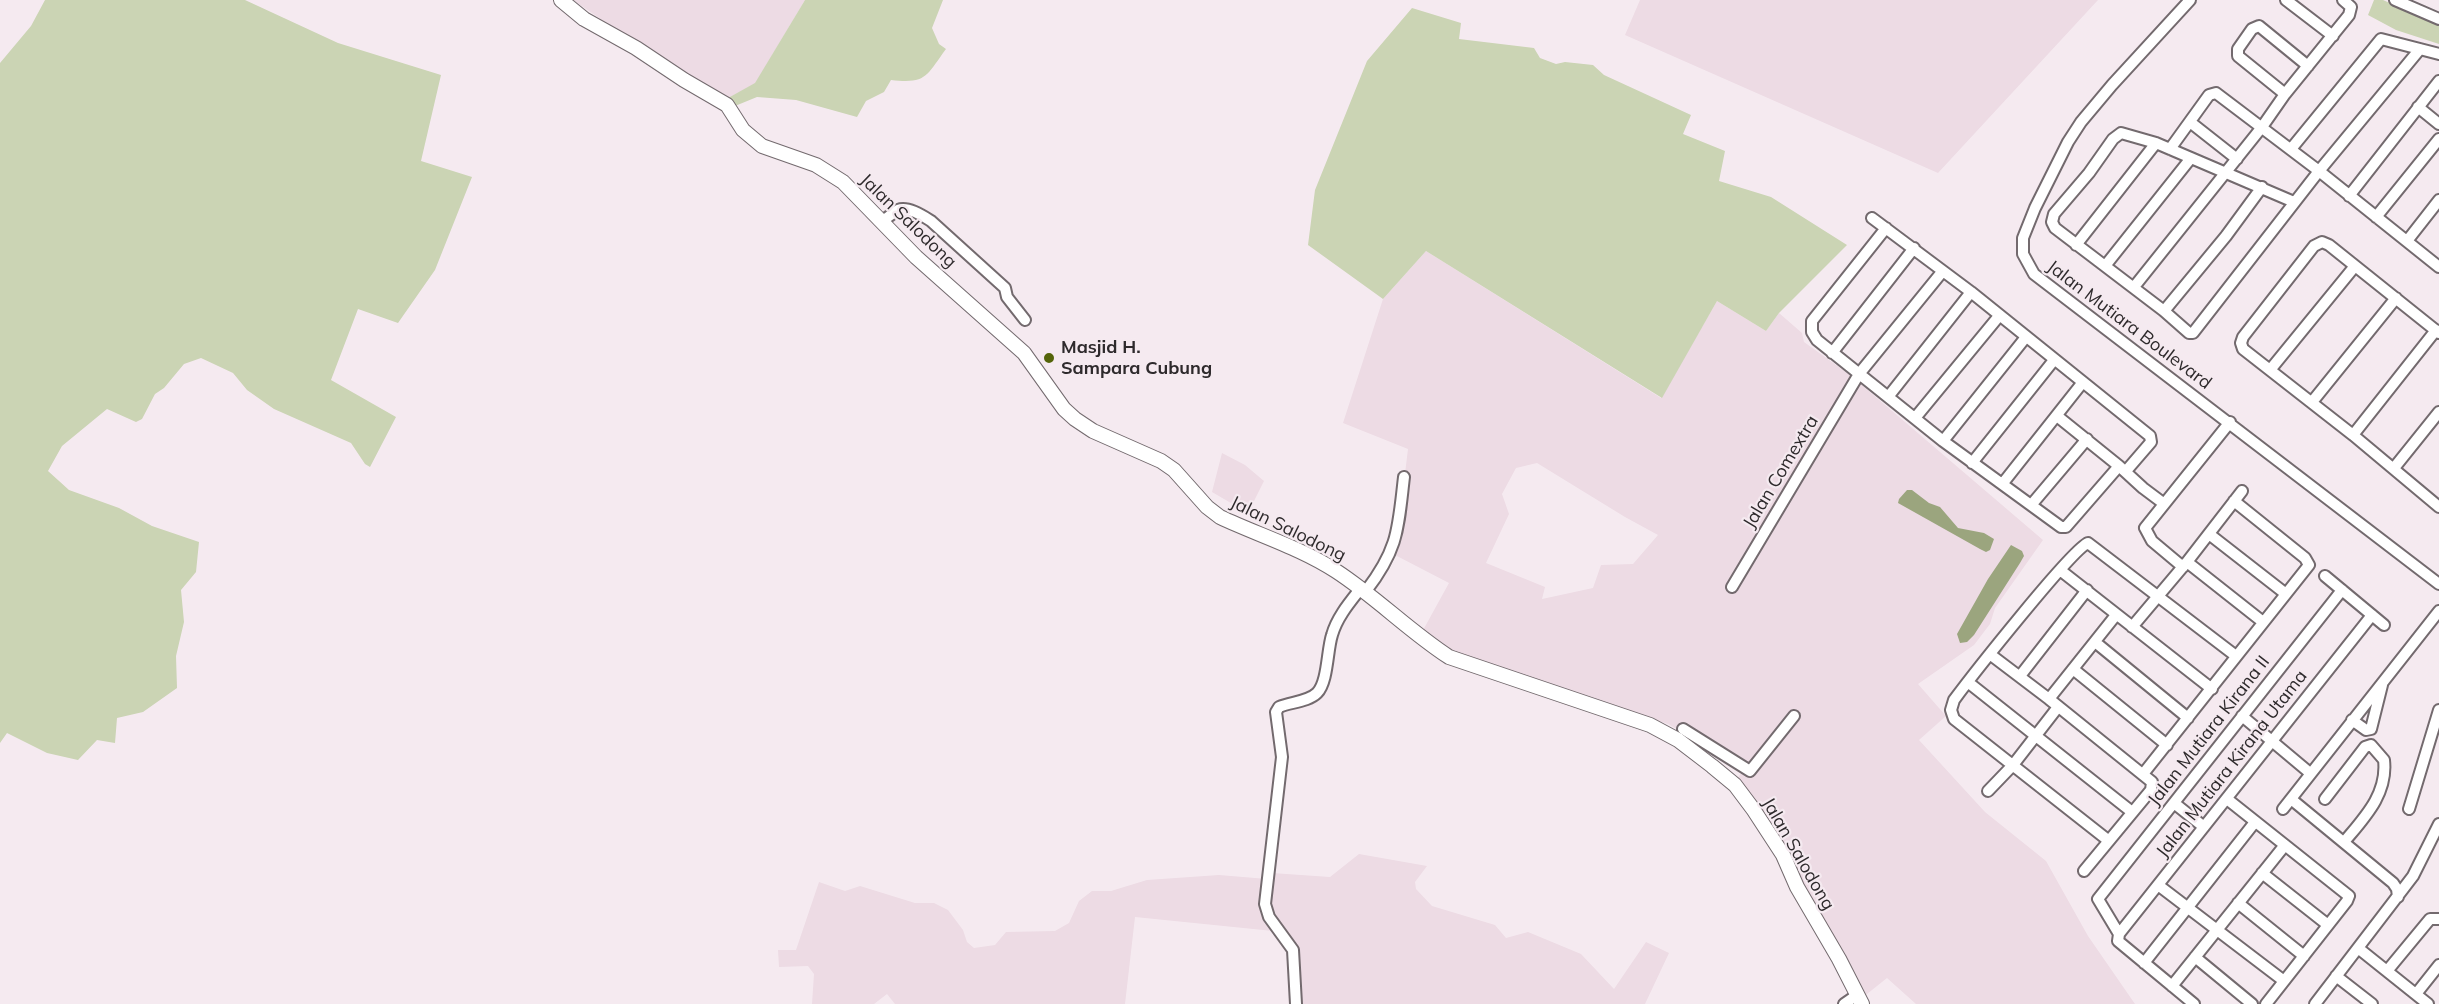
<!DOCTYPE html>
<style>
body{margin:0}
canvas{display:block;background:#f5eaf0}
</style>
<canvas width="2439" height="1004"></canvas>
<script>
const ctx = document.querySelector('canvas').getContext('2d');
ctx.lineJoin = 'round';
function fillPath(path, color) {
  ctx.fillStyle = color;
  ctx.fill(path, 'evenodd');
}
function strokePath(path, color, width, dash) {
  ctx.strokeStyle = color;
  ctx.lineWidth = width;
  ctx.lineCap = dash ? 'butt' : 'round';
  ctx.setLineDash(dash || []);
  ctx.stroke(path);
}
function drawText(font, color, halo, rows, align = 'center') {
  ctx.font = font + ' Mulish,sans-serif';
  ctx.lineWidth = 4.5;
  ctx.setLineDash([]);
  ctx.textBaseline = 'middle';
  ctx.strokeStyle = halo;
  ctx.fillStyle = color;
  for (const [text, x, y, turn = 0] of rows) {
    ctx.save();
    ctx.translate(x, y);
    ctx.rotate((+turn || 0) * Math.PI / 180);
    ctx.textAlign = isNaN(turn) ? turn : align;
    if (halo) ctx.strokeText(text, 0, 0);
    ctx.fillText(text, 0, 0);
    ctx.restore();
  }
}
const built = new Path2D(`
 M573,0H805L755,84L728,98L687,78Z
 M1640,0H2098L1938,173L1625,35Z
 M1426,251L1661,398L1717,301L1766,331L1779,313L1802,333L1804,342L1850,375L2043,540L1995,608L1990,624L1974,645L1918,684L1946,716L1919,740L1985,812L2046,861L2088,936L2135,1004H1916L1887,978L1862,998L1735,782L1742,772L1699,742L1668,724L1461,658L1422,632L1449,583L1395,555L1408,449L1343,423L1383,299ZM1537,463L1625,517L1658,535L1633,564L1601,565L1593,588L1542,599L1545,587L1486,563L1509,514L1502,494L1516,468Z
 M1222,453L1245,465L1264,481L1248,513L1212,492Z
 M1359,854L1427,866L1415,882L1416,889L1432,906L1495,925L1506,938L1528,932L1581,954L1614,989L1646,942L1669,953L1645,1004H1301L1299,955L1270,908L1272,873L1330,877Z
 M1219,875L1267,879L1262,914L1273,931L1135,917L1125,1004H895L887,994L874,1004H812L814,974L808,966L779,967L778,950H796L819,882L845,891L860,886L915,903H934L948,910L963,930L967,942L974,948L995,945L1006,932L1055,931L1069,923L1079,901L1092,891H1111L1147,880Z`);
const green = new Path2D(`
 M45,0H245L338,43L441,75L421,161L472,177L435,270L398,323L358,309L331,380L396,417L370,467L365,464L351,443L274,409L247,390L233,373L201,358L184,364L164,388L155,394L142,419L136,422L107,409L62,446L48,471L69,490L119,508L152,526L199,542L196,572L181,590L184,622L176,656L177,688L143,712L117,718L115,743L97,740L78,760L47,753L7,733L0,743V63L31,26Z
 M805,0H943L932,28L939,44L946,49C926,76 927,84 891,80L884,92L866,101L857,117L796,100L757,97L735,106L728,98L755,83Z
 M2374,0H2383L2439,25V44L2396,30L2368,15Z
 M1412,8L1461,23L1459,39L1534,48L1540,58L1556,64L1565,62L1593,65L1604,75L1691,115L1683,134L1725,151L1719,181L1771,197L1847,245L1779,313L1766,331L1717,301L1662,398L1426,251L1383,299L1308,245L1315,190L1367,61Z`);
const water = new Path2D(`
 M1907,490H1912L1929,503L1940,507L1958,528L1984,533L1994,539L1990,550L1986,552L1980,549L1898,503L1899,499Z
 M2011,545L2022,551L2024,556L2020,563L1974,635L1967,642L1960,643L1957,634L1988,579Z`);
const minor = new Path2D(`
 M2190,0L2112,85L2081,122L2068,142L2035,208L2023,238V254L2034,274L2439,584
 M2286,0L2333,36
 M2395,0L2439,19
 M2285,94L2349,15L2351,7L2343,0
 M2418,107L2439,124
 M2190,122L2237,159
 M2170,149L2209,95L2216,93L2319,171L2439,267
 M2291,149L2381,39L2439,54
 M2349,196L2439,81
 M2294,202L2156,143L2121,133L2113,139L2089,173L2054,214L2052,222L2055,228L2164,311L2189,333H2193L2319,171L2420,49
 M2376,217L2439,139
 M1872,218L1971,292L2150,436L2151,442L2126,471
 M881,221C887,219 892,213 898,210C908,206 923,216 931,221L1005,288L1007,297L1025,320
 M1886,228L1812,321V332L1817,340L1943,441L2061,527H2066L2119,466L2143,488L2163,503
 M2407,241L2439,200
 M2076,245L2156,143
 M2105,266L2191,158
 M2134,287L2262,127L2285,94L2238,56V49L2252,29L2259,26L2308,66
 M2164,311L2226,236L2262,187
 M2439,333L2329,245L2322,242L2314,246L2243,337L2241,343L2243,349L2353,435L2439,507
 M1832,353L1914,248
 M2270,370L2355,266
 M1888,397L1971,292
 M2312,402L2396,298
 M2057,416L2119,466
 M1915,418L1999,316
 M2353,435L2436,330
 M1943,441L2026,337
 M1972,463L2054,360
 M2394,468L2439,412
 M2003,483L2083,382
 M2242,491L2187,562L2263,622
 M2032,504L2087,439
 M2209,534L2286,594
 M2183,567L2152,541L2145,528L2230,422
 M2060,570L2212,689
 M2325,576L2384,625
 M1732,587L1859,374L1942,272
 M1366,591C1399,548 1398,528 1404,477
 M2132,627L2186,563
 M2095,642L2188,718
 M1991,655L2049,699L2152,782L2151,790L2084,871
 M2073,669L2167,745
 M2020,676L2087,590
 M1969,683L2132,812
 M2049,699L2116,615
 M2242,716L2310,773
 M2352,720L2366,730L2371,729L2382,685
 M1683,729L1750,771L1794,716
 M2143,774L2309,565L2305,558L2234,501
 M1988,791L2013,765L2058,707
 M2227,799L2349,896L2347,901L2266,1004
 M2291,799L2393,883L2397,889L2398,897
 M2325,799L2365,747L2371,745L2384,760C2388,794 2364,818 2344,842
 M2174,803L2204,827
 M2283,809L2439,611
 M2409,809L2439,710
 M2109,841L1954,719L1951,710L1954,700C1971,677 2072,549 2088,543L2236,656
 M2262,873L2328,925
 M2158,885L2284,981
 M2238,903L2304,956
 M2119,934L2372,615
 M2358,948L2428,1004
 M2195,957L2252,1004
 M2144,963L2255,822
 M2387,971L2430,919H2439
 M2336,976L2372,1004
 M2172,986L2285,845
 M2416,994L2439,965
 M1296,1004L1293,950L1269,917L1265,904L1282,757L1276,712L1279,707C1290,702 1308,702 1317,693C1328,682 1327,650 1332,635C1337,617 1350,602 1361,588
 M1844,1004L1857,995
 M2194,1004L2118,941L2119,934L2098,899L2342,590
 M2315,1004L2413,876L2439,824`);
const tertiary = new Path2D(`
 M561,0L584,19L636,48L684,80L727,105L743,130L762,146L816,165L843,182L916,257L1024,353L1064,409L1075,419L1093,431L1161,461L1174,470L1207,507L1220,517C1258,535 1301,548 1336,571C1376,597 1409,631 1449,657L1650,725L1678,740L1712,766L1735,785L1753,809L1783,855L1797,887L1839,959L1862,1004`);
const markers = [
 [1049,358,6,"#546409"]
];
const streetNames = [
 ["Jalan Salodong",908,221,44],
 ["Jalan Mutiara Boulevard",2129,325,37],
 ["Jalan Comextra",1781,472,-59],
 ["Jalan Salodong",1288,529,26],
 ["Jalan Mutiara Kirana II",2209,731,-52],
 ["Jalan Mutiara Kirana Utama",2232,764,-52],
 ["Jalan Salodong",1798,854,60]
];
const poiNames = [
 ["Masjid H.",1061,348],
 ["Sampara Cubung",1061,369]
];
fillPath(built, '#eddbe4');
fillPath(green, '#cbd4b4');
fillPath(water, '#9ba57e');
strokePath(minor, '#736a6e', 14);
strokePath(tertiary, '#736a6e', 16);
strokePath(minor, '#fff', 10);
strokePath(tertiary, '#fff', 14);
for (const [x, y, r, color] of markers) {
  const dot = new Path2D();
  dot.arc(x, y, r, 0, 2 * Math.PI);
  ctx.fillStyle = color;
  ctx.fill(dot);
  strokePath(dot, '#f5eaf0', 2);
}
drawText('18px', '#2e2a2c', '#f5eaf0', streetNames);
drawText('bold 18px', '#2e2a2c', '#f5eaf0', poiNames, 'left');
</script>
